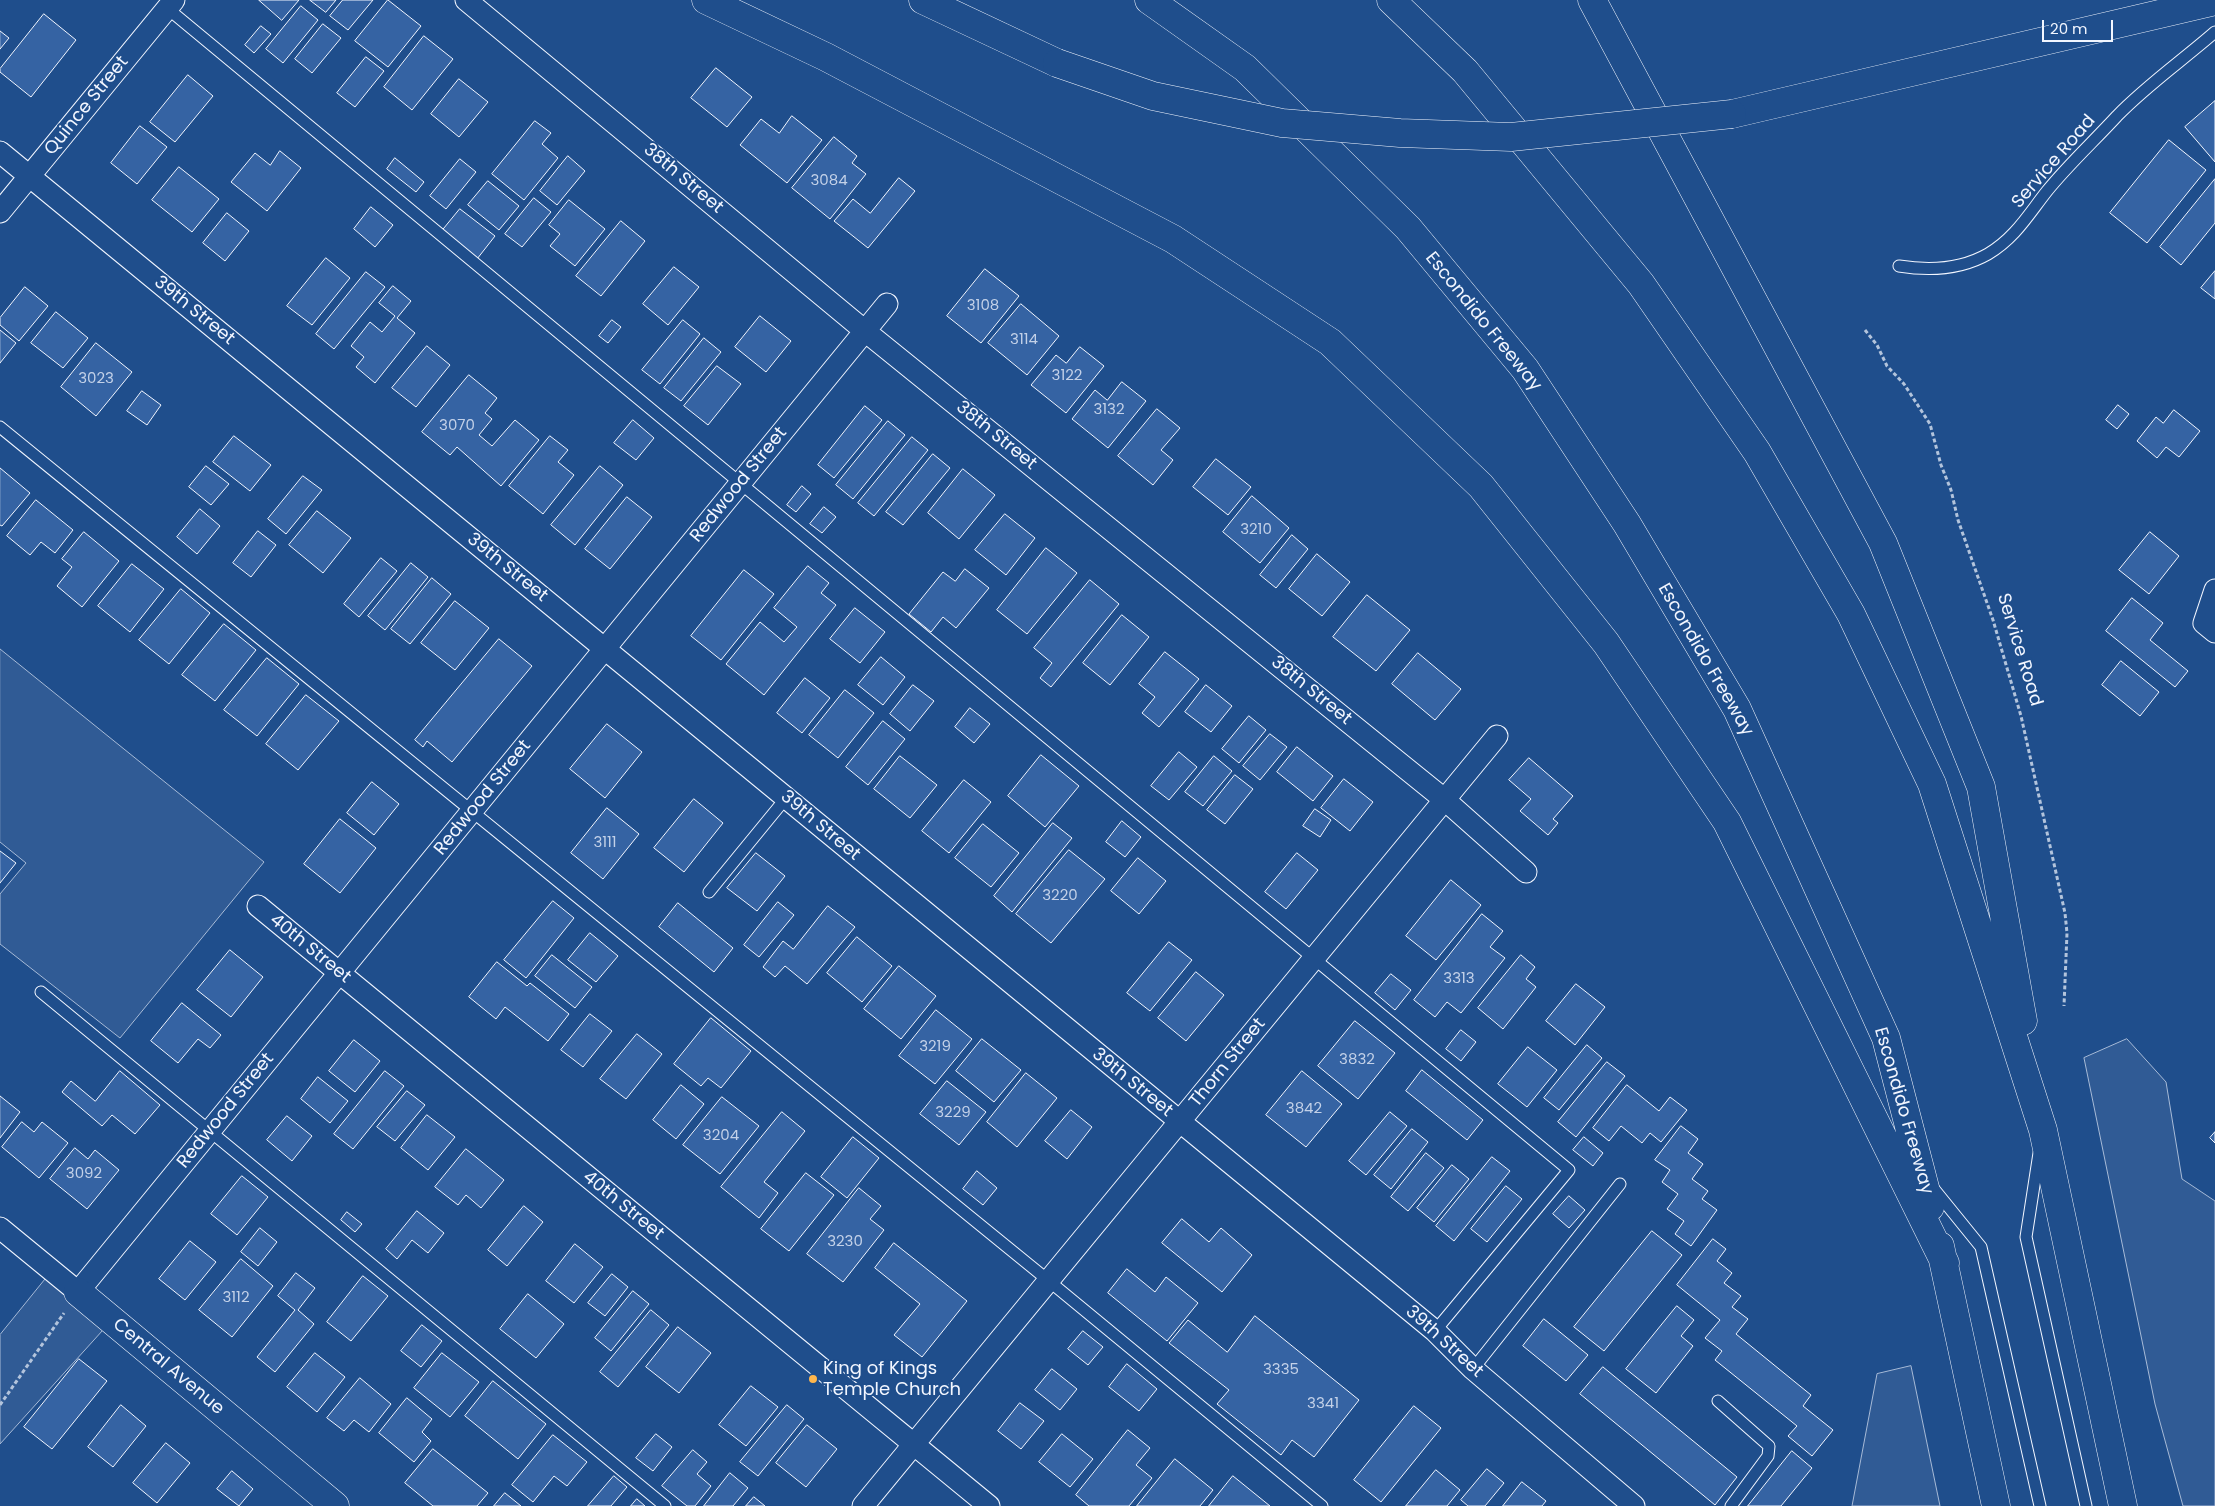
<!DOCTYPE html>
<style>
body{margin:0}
#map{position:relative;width:2215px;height:1506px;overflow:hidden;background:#1f4e8c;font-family:Poppins,sans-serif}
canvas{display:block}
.scale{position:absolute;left:2042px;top:20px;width:71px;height:22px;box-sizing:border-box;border:2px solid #f2f6ff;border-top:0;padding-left:6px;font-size:15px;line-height:18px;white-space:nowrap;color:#f2f6ff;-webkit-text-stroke:4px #1f4e8c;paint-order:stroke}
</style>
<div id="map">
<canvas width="2215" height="1506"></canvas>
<div class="scale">20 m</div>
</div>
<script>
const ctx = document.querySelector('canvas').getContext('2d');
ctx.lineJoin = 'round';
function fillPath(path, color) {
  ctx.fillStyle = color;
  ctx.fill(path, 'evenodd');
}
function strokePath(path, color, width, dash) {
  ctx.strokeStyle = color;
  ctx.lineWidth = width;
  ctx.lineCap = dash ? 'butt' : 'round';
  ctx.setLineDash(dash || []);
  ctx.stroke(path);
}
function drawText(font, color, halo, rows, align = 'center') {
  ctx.font = font + ' Poppins,sans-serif';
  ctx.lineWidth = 4;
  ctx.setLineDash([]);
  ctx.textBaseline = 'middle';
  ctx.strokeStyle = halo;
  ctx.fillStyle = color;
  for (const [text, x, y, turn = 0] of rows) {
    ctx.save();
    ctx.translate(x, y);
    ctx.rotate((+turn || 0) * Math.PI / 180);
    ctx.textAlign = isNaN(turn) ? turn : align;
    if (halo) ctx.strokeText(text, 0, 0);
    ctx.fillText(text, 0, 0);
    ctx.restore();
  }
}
const built = new Path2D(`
 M0,649L264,862L120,1038L0,944V894L26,863L0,842Z
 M2127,1039L2166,1082L2182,1179L2215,1201V1506H2183L2155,1404L2084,1058Z
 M52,1271L112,1320L0,1444V1335Z
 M1911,1366L1940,1506H1852L1877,1374Z`);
const building = new Path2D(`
 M259,0H299L282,20Z
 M310,0H336L326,12Z
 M343,0H373L348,30L330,16Z
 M388,0L421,26L388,67L355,41Z
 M301,6L318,20L283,63L266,49Z
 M44,14L76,40L31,97L0,72V69Z
 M323,24L341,38L312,73L295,59Z
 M261,26L271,34L254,53L245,45Z
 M0,31L9,38L0,49Z
 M424,36L453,59L412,110L384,87Z
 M366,57L384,71L355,107L337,93Z
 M716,68L752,97L727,127L691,98Z
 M188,75L213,96L175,142L150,122Z
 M459,79L488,102L459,137L431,114Z
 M2215,101V162L2185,127Z
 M792,116L822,140L787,183L740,145L761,119L779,133Z
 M535,121L551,133L542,144L558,158L524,200L492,174Z
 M140,126L167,147L137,184L111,163Z
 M834,137L857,156L852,163L866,174L830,219L792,188Z
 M2169,140L2206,170L2147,243L2110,213Z
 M280,151L301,168L267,211L231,182L255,153L270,165Z
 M568,156L585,171L557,205L540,191Z
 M395,158L424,182L416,192L387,169Z
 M460,159L476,172L446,209L430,196Z
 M179,167L219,199L192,232L152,200Z
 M899,178L915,191L868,248L834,221L853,199L870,213Z
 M2215,179V223L2181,265L2160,247Z
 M488,181L519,206L499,230L468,205Z
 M534,198L551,212L522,247L505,234Z
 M569,200L605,229L575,266L550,246L560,234L549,225Z
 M371,207L393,225L375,247L354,229Z
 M460,209L495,236L477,259L442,231Z
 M227,213L249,231L225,261L203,243Z
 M621,221L645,241L601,296L576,276Z
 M326,258L350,278L312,325L287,306Z
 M674,267L699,287L668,325L643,304Z
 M985,269L1019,296L981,343L947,316Z
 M2215,271V299L2201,288Z
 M366,272L385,287L334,349L316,334Z
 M393,286L411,301L397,318L415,333L375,383L356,367L364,357L351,346L370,322L382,332L395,316L379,303Z
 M25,287L48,306L19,341L0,325V318Z
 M1021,304L1059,336L1027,375L988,343Z
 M56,312L88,338L63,368L31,343Z
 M760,316L791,341L766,372L735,347Z
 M612,320L621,327L608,343L599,336Z
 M683,320L700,334L660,384L642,370Z
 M0,330L16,343L0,363Z
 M704,338L721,352L681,401L664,388Z
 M96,343L132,372L96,416L61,387Z
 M427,346L450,365L416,407L392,388Z
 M1080,347L1104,366L1066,413L1031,385L1056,355L1066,363Z
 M717,366L741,384L708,425L684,406Z
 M469,375L497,398L485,413L492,419L479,435L492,446L515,420L539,440L501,486L457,447L450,455L422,432Z
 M1122,382L1146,401L1108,448L1072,419L1095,390L1107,400Z
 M142,391L161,405L147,425L127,411Z
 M2118,405L2129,414L2117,429L2106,420Z
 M865,406L882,420L834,478L818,465Z
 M1157,409L1180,428L1161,450L1173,460L1153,485L1118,456Z
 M2174,410L2200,431L2179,457L2166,447L2157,458L2137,441L2156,417L2163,423Z
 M633,420L654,438L636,460L614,443Z
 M888,421L905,435L853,499L836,485Z
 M234,436L271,465L250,491L213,462Z
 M550,436L568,450L558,462L574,475L543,514L509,486Z
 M912,437L928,450L874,516L858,503Z
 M933,454L950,468L903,525L886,512Z
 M1216,459L1251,487L1228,515L1193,487Z
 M206,466L229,484L211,505L189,487Z
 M600,466L623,485L575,545L551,525Z
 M0,468L30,493L2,526L0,525Z
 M963,469L995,495L959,539L928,513Z
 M303,476L322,490L286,534L268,519Z
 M802,486L811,494L796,512L787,505Z
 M1252,496L1289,528L1260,563L1223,532Z
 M627,497L652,517L610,569L585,549Z
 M36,500L73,530L55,553L41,542L30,555L7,536Z
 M824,507L836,517L822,533L810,524Z
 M200,509L220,526L197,554L177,537Z
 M317,511L351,538L323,573L289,545Z
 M1005,514L1035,538L1006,575L975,550Z
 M258,531L276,545L251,577L233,563Z
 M84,532L119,561L82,607L57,586L72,567L62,559Z
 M2150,532L2179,556L2149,594L2119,570Z
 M1292,535L1308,549L1276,588L1260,575Z
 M1046,548L1077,573L1027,634L997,610Z
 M1317,554L1350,582L1322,616L1289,589Z
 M381,558L397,571L359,617L344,604Z
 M411,563L428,577L385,630L368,616Z
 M132,564L164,589L130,632L98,606Z
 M808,566L829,583L821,593L836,605L764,695L726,664L760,622L784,642L797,627L774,608Z
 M965,569L989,588L956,628L943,617L931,632L909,614L943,572L955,581Z
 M744,570L774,594L721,660L691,636Z
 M432,578L451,594L410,644L391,629Z
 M1090,580L1119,604L1051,687L1040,678L1052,663L1034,648Z
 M181,589L210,613L169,664L139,640Z
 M1367,595L1410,630L1376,671L1333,637Z
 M2132,598L2163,623L2150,640L2188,671L2175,687L2106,631Z
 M455,601L489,628L455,670L421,643Z
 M855,608L885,632L860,663L830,639Z
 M1122,615L1149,637L1110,685L1083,663Z
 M224,624L256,650L215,701L182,675Z
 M499,639L532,666L452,762L427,741L423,747L415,740Z
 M1165,652L1199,679L1159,727L1142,713L1155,697L1139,684Z
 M1418,653L1461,689L1435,720L1392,684Z
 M881,657L905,677L883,705L858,685Z
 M267,658L299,684L257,736L224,710Z
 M2121,661L2159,692L2140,716L2102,685Z
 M805,678L830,698L802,733L777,713Z
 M913,685L934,701L910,731L890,714Z
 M1206,685L1232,706L1211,732L1185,712Z
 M845,690L874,713L838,758L809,735Z
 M306,695L339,721L298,770L266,744Z
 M970,708L990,724L974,743L955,727Z
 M1249,716L1266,730L1239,763L1222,749Z
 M883,721L905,739L868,785L846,767Z
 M607,724L642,752L605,798L570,769Z
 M1270,734L1287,747L1260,780L1243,766Z
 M1297,747L1333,776L1313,801L1277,772Z
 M1179,752L1197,767L1169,800L1151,786Z
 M1041,755L1079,786L1045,827L1008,796Z
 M900,756L937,785L910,818L874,789Z
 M1214,756L1232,771L1203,806L1185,792Z
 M1529,758L1573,796L1553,819L1558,823L1548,835L1520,811L1531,799L1509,780Z
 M1235,775L1253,789L1225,824L1207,810Z
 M1344,779L1373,802L1350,831L1321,808Z
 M964,780L991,802L949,853L922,831Z
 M372,782L399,804L374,835L347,813Z
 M694,799L723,823L684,872L654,848Z
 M607,808L639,834L603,879L571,853Z
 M1315,809L1331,820L1320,837L1303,826Z
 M340,819L376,848L340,893L304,864Z
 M1122,821L1141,837L1125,857L1106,842Z
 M1053,823L1072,838L1012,912L994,896Z
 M983,824L1019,853L991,887L955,858Z
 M1069,850L1105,879L1051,943L1016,914Z
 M0,851L16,863L0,883Z
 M756,853L785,876L757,911L727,888Z
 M1297,853L1318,870L1286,909L1265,892Z
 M1138,858L1166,881L1139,914L1111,891Z
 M1451,880L1481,905L1436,960L1406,936Z
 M553,901L574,918L526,978L504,960Z
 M778,902L794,915L759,957L744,945Z
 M678,903L733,948L714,972L659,927Z
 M828,906L855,927L807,984L785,966L775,977L763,967L783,941L793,949Z
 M1482,914L1503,931L1490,947L1505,958L1461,1013L1447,1002L1435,1017L1414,1000Z
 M590,933L618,956L596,982L568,960Z
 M857,937L892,966L862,1002L827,973Z
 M1169,942L1192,960L1150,1011L1127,993Z
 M230,950L263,977L231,1017L197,990Z
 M552,955L592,987L575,1008L535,976Z
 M1521,955L1535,967L1526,979L1536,987L1503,1029L1478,1008Z
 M497,962L527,986L530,983L569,1014L548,1041L505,1007L496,1019L469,997Z
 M899,966L936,996L901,1039L864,1009Z
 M1196,972L1224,995L1186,1041L1158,1018Z
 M1391,974L1411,990L1395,1010L1375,993Z
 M1576,984L1605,1007L1575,1045L1546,1021Z
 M182,1003L221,1035L210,1048L198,1039L178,1063L151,1041Z
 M936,1010L972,1039L935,1084L899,1056Z
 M590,1014L612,1031L583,1067L561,1050Z
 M711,1018L751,1051L721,1088L708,1078L701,1086L674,1064Z
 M1355,1021L1395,1053L1358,1099L1318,1066Z
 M1461,1030L1476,1042L1461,1061L1446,1049Z
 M637,1034L662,1054L626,1099L600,1079Z
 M982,1039L1021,1070L994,1102L956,1071Z
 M354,1040L380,1061L355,1092L329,1071Z
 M1587,1045L1602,1058L1559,1110L1544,1098Z
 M1528,1047L1557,1070L1527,1107L1498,1084Z
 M1607,1062L1625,1076L1576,1137L1558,1122Z
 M1422,1070L1483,1120L1467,1140L1406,1091Z
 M120,1071L160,1105L135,1134L112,1115L102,1126L62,1092L71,1081L95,1101Z
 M385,1071L404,1086L353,1149L334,1134Z
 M1302,1071L1342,1104L1306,1147L1266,1115Z
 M1026,1073L1057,1098L1017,1147L987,1122Z
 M318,1077L348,1101L330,1123L301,1099Z
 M947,1081L986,1112L959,1145L920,1114Z
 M681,1085L704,1104L676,1139L653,1120Z
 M1627,1085L1659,1111L1670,1097L1687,1110L1661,1142L1650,1133L1642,1143L1621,1126L1609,1141L1593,1128Z
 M407,1091L425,1105L395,1141L377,1127Z
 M0,1096L20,1112L0,1138Z
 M722,1097L759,1126L720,1174L683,1145Z
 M1071,1110L1092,1127L1067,1159L1045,1141Z
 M782,1112L805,1131L764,1182L778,1193L759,1218L721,1187Z
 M1390,1112L1407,1126L1366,1175L1349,1161Z
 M427,1115L455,1137L428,1170L401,1148Z
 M287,1116L312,1136L292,1161L267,1140Z
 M22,1122L34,1132L42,1122L68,1143L39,1178L2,1147Z
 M1681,1126L1698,1139L1688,1153L1703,1164L1692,1179L1708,1191L1702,1199L1717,1210L1691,1246L1675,1234L1684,1221L1667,1209L1678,1194L1662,1182L1670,1170L1655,1160Z
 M1412,1129L1428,1142L1391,1189L1374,1175Z
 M2215,1132V1143L2210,1138Z
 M853,1137L879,1158L847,1198L821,1177Z
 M1584,1137L1603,1153L1593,1166L1573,1150Z
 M75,1148L88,1159L95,1150L119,1170L87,1209L50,1179Z
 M466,1149L504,1180L481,1208L466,1195L458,1205L435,1187Z
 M1426,1153L1444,1168L1408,1211L1391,1197Z
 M1492,1157L1510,1171L1454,1241L1436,1226Z
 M1452,1165L1469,1179L1434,1222L1417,1208Z
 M977,1171L997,1188L983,1205L963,1189Z
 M806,1173L834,1195L789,1251L761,1229Z
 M242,1176L268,1197L237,1235L211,1214Z
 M1506,1186L1522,1199L1487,1242L1471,1229Z
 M859,1188L881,1206L870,1219L884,1230L843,1282L807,1254Z
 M1569,1196L1585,1210L1569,1228L1553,1214Z
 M524,1206L543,1222L507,1266L488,1250Z
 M417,1211L444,1233L428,1253L412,1240L397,1259L386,1249Z
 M347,1212L362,1224L355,1232L341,1220Z
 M1182,1219L1209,1242L1221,1228L1252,1255L1222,1292L1162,1243Z
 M260,1228L277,1242L258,1266L241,1252Z
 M1652,1231L1682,1255L1604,1351L1574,1327Z
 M1713,1239L1726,1249L1717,1261L1732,1273L1724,1283L1741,1296L1732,1307L1748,1319L1736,1334L1811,1395L1803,1406L1833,1430L1812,1456L1788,1436L1797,1426L1715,1360L1722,1351L1705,1338L1720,1320L1677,1285Z
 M190,1241L216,1262L185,1300L159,1279Z
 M894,1243L967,1301L922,1357L894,1335L920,1304L875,1268Z
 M575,1244L603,1267L574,1303L546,1281Z
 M241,1259L273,1286L232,1337L199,1310Z
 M1127,1269L1155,1292L1166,1277L1198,1303L1167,1341L1108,1293Z
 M296,1273L315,1288L298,1310L314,1324L275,1372L257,1357L295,1310L278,1296Z
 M612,1274L628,1287L605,1316L588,1303Z
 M363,1276L388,1296L351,1341L327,1322Z
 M633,1291L649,1304L611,1351L595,1338Z
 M528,1294L564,1324L536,1358L500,1329Z
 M1677,1306L1694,1320L1681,1336L1693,1346L1656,1393L1626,1369Z
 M651,1310L669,1325L618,1387L600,1372Z
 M1255,1316L1359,1400L1314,1457L1292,1440L1281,1455L1217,1404L1229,1390L1169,1343L1188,1320L1227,1352Z
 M1544,1319L1588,1355L1566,1381L1523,1346Z
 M422,1325L442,1341L421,1367L401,1351Z
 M678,1327L711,1353L679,1393L646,1367Z
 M1083,1331L1103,1347L1088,1365L1068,1349Z
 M315,1353L345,1377L317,1412L287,1387Z
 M442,1353L479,1382L450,1417L414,1388Z
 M79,1359L107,1381L52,1449L24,1427Z
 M1127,1364L1157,1389L1139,1411L1109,1387Z
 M1603,1367L1737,1477L1715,1505L1580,1394Z
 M1052,1369L1077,1389L1060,1410L1035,1390Z
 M360,1378L391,1404L369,1432L354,1420L344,1431L327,1418Z
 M493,1381L546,1424L518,1459L465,1416Z
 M751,1386L778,1407L746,1446L719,1425Z
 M407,1398L432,1419L422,1432L431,1441L414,1462L379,1433Z
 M1020,1403L1044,1421L1021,1449L998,1431Z
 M121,1405L146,1426L113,1467L88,1447Z
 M787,1405L804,1419L758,1476L740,1462Z
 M1414,1406L1441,1428L1381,1502L1354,1480Z
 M807,1425L837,1449L806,1487L776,1463Z
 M1128,1430L1150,1448L1136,1465L1152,1478L1129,1506H1089L1076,1495Z
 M656,1434L672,1447L653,1471L636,1458Z
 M1062,1434L1093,1459L1070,1487L1039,1462Z
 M553,1435L587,1462L567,1486L554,1476L533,1502L512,1485Z
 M166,1443L190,1463L157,1503L133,1483Z
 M433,1449L488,1493L477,1506H433L405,1483Z
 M693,1450L707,1462L697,1474L711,1486L695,1506H687L662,1486Z
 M1792,1451L1812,1468L1781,1506H1748Z
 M1175,1459L1213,1490L1200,1506H1137Z
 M1487,1469L1504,1483L1485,1506H1468L1461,1500Z
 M1436,1470L1460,1490L1447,1506H1406Z
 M232,1471L253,1489L239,1506L217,1489Z
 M730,1473L748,1488L733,1506H704Z
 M614,1476L627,1487L611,1506H588Z
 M1233,1476L1270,1506H1209Z
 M1522,1482L1546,1501L1542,1506H1503Z
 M505,1493L521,1506H494Z
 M754,1497L765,1506H746Z
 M637,1499L645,1506H631Z`);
const path = new Path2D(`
 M1865,330L1877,345L1887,366L1904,384L1930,424L1941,465L1951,490L1958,520L1993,620L2021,716L2065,913L2067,933L2064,1006
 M0,1405L64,1313`);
const service = new Path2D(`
 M167,8L1569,1170L1435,1331
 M1899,266C1930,271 1960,270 1988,254C2015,238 2028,215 2047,191C2068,165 2094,141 2117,116C2147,85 2183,60 2215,32
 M0,427L1049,1281L1322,1506
 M709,892L786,798
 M41,992L665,1506
 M2039,1153L2026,1237L2086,1506
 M1934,1189L1981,1247L2040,1506
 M1473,1369L1620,1184
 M1718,1401L1769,1446L1768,1456L1731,1506`);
const minor = new Path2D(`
 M466,0L865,331L1445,800L1526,872
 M0,152L1435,1331L1473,1369L1634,1506
 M0,212L174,0
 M2215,590L2204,623L2215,632
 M258,906L989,1506
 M0,1228L78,1292L887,304
 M863,1506L1497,736`);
const tertiary = new Path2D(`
 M78,1292L335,1506`);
const motorway = new Path2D(`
 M706,0L826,57L1173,239L1330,342L1481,486L1606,643L1727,822L1945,1263
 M923,0L1057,63
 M1149,0L1245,68L1408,228L1525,369L1627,524L1737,709L1886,1038L1930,1207
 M1391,0L1465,71L1641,284L1757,452L1851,614L1932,784L2043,1130L2123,1506
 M1592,0L1883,543L1981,787L2023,1021
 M1732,114L2215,1
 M1940,1246L1996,1506`);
const motorwayBridge = new Path2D(`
 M1057,63L1153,96L1282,123L1400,133L1511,137L1732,114`);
const markers = [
 [813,1379,5,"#ffb74d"]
];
const numberNames = [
 ["3084",829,181],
 ["3108",983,306],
 ["3114",1024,340],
 ["3122",1067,376],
 ["3023",96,379],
 ["3132",1109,410],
 ["3070",457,426],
 ["3210",1256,530],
 ["3111",605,843],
 ["3220",1060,896],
 ["3313",1459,979],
 ["3219",935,1047],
 ["3832",1357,1060],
 ["3842",1304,1109],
 ["3229",953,1113],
 ["3204",721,1136],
 ["3092",84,1174],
 ["3230",845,1242],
 ["3112",236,1298],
 ["3335",1281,1370],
 ["3341",1323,1404]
];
const streetNames = [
 ["Quince Street",87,106,-51],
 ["Service Road",2054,162,-49],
 ["38th Street",683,179,40],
 ["39th Street",194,311,39],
 ["Escondido Freeway",1483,322,51],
 ["38th Street",996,436,39],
 ["Redwood Street",739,485,-51],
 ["39th Street",507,568,39],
 ["Service Road",2019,650,73],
 ["Escondido Freeway",1705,660,60],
 ["38th Street",1311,691,39],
 ["Redwood Street",483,798,-51],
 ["39th Street",820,826,40],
 ["40th Street",310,949,39],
 ["Thorn Street",1228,1063,-51],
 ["39th Street",1132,1083,39],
 ["Redwood Street",226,1111,-51],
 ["Escondido Freeway",1903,1111,74],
 ["40th Street",623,1206,39],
 ["39th Street",1444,1342,42],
 ["Central Avenue",168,1367,40]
];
const poiNames = [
 ["King of Kings",823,1369],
 ["Temple Church",823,1390]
];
fillPath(built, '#305b95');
strokePath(built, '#a8bbd7', 1);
fillPath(building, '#3563a3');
strokePath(building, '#f2f6ff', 1);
strokePath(service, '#f2f6ff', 13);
strokePath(minor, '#f2f6ff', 23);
strokePath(tertiary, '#f2f6ff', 29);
strokePath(motorway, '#f2f6ff', 29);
strokePath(path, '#b3c4dc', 3, [4, 2.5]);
strokePath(service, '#1f4e8c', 11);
strokePath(minor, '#1f4e8c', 21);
strokePath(tertiary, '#1f4e8c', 28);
strokePath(motorway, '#1f4e8c', 28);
strokePath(motorwayBridge, '#f2f6ff', 29, []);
strokePath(motorwayBridge, '#1f4e8c', 28);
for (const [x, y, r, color] of markers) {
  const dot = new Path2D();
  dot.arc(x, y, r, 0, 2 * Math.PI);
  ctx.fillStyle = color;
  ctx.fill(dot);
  strokePath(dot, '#1f4e8c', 2);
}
drawText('15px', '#c3d1e8', null, numberNames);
drawText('18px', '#f2f6ff', '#1f4e8c', streetNames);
drawText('18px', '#f2f6ff', '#1f4e8c', poiNames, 'left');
</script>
